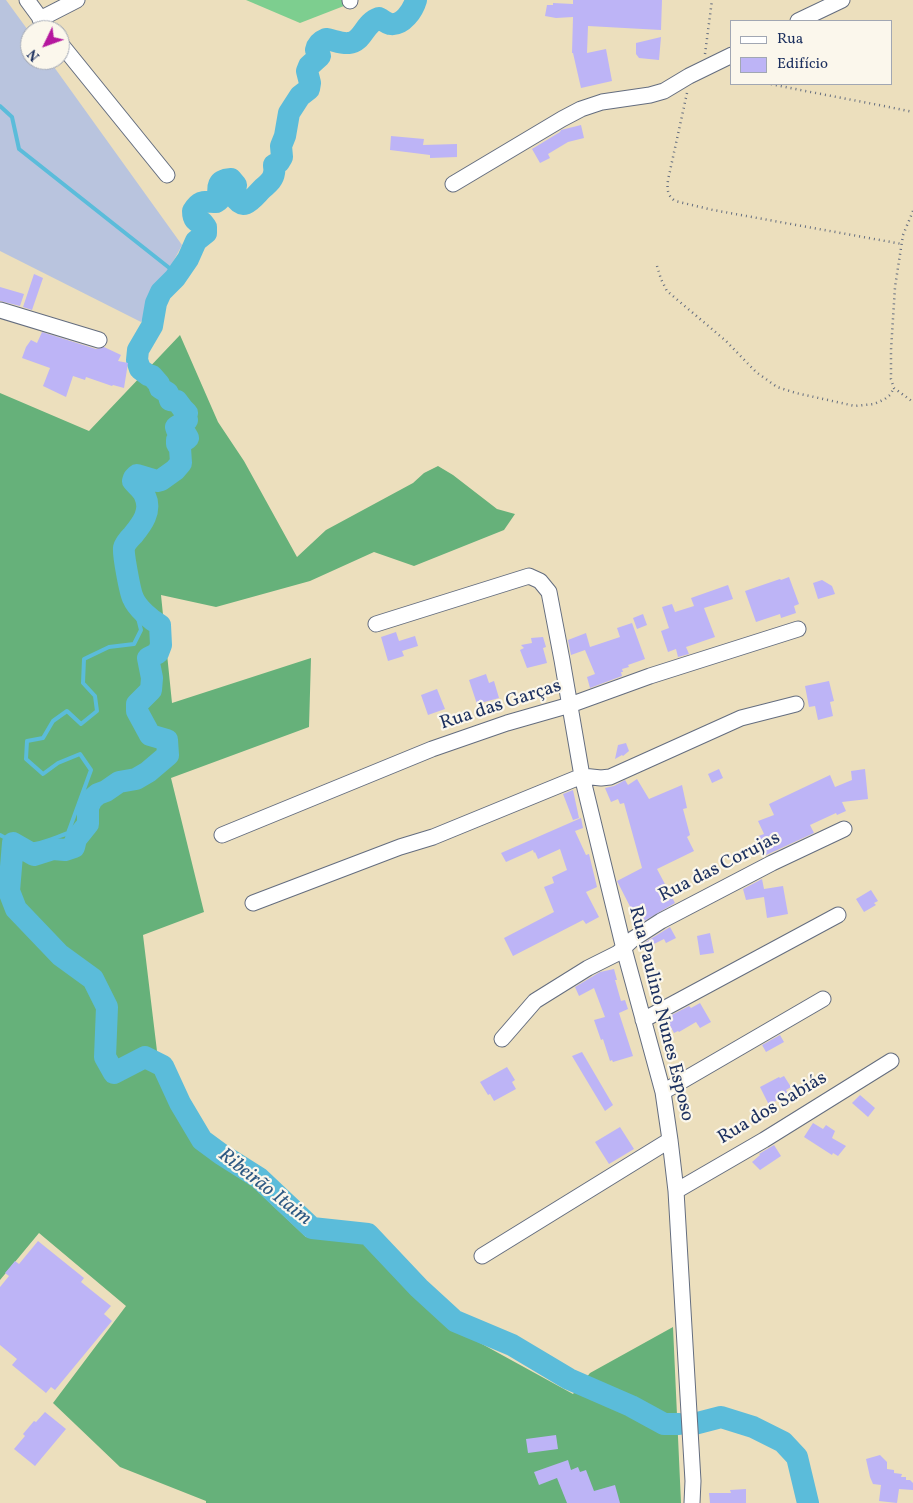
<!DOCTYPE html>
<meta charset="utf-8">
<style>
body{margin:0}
#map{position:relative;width:913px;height:1503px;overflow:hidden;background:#ecdfbd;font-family:Vollkorn,serif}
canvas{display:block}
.legend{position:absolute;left:730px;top:20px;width:162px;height:65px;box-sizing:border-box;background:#fbf7ec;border:1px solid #a1a7b3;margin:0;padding:6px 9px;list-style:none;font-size:15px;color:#1b2f5e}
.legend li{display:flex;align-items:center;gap:10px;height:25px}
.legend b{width:25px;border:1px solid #a1a7b3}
.north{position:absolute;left:20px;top:20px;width:50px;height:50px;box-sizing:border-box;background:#fbf7ec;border:1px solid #a1a7b3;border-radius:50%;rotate:228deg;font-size:14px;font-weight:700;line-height:20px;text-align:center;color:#1b2f5e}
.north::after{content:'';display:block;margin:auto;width:18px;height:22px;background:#b5179e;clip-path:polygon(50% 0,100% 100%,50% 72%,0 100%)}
</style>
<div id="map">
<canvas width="913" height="1503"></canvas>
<ul class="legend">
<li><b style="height:6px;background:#fff"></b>Rua</li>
<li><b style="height:14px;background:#bdb4f6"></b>Edifício</li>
</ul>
<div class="north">N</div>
</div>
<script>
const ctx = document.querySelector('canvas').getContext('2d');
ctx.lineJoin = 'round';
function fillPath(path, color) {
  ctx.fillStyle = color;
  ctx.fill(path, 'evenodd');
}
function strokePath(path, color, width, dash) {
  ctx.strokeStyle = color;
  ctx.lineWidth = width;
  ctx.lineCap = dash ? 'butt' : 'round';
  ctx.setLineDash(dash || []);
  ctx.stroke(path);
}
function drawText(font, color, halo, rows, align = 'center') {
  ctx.font = font + ' Vollkorn,serif';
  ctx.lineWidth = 4.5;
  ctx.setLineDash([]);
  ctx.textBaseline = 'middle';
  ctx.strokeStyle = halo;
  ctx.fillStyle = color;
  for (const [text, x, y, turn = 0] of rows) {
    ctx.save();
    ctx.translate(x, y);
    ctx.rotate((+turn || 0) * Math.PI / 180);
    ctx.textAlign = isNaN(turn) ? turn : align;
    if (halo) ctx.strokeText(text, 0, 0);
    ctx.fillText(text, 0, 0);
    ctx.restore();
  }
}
const industrial = new Path2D(`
 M0,0H6L30,33V60H49L182,245L141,322L0,251Z`);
const green = new Path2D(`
 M246,0H348L349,4L300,23Z`);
const forest = new Path2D(`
 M180,335L218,422L244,461L297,557L326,530L413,483L424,473L438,466L453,475L497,509L515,514L504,530L414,566L374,552L310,581L216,607L161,595L172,703L311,658L309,727L171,778L204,912L143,935L160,1076L198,1147L250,1184L306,1237L362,1242L451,1327L573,1394L590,1373L673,1327L681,1503H206V1501L120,1467L53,1403L126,1306L39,1233L0,1280V393L89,431Z`);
const stream = new Path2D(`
 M0,106L12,117L19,149L177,274
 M0,835C28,852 40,843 68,833L91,770L80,754L58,763L43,774L26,759L27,741L43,738L53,721L67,711L81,724L97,711L95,696L83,683L84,659L109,647L134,644L141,630L133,598`);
const river = new Path2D(`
 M416,0C413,10 403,26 390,24C386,23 383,20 379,18C364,23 363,42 349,43C342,44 333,40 326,39C321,41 317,45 316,50L320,56L309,66L307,71L310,83L309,89L300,96L289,113L285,136L281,146L282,157L279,162L274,165C274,168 275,171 274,173C273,181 266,185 262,189C253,198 244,213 234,196L236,185L231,179C215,180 218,189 219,200L216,202C205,202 200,199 193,211C193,219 195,222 203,223L206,227V233L196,241L188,259L175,278L161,292L156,303L152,326L138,350L137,360L140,369L148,375L152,376L159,384L160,388L168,393L170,400L177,401L183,409L187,413L186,417L187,420L176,427L177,430L185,433L188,438L185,440L179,439L177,440V444L180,448L181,463L175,470L161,480L157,481L137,475L134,478L133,481C137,486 143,490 145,496C152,511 142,524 133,535C130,538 125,543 124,548C123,554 130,592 133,598C137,608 151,620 160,625L161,645L158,653L148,658L152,678L151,690L137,704V711L150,735L167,740L168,755L148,772L136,779L119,782L106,791L98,794L92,799L88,807V824L76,839L74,847L65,850L53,849L34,855L13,843L9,891L16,909L60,955L93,979L107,1007L105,1057L114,1073L145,1057L163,1066L180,1103L202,1140L221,1154L259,1178L312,1228L368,1234L419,1288L455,1321L512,1345L569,1379L631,1406L664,1424H679
 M694,1424L721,1417L753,1427L783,1442L797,1457L808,1503`);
const building = new Path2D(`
 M573,0H662L661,30L588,26L587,53L606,49L612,81L581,88L573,53H572L573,17L556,18L545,16L547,5H553V3L573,4Z
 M661,37L659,60L639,58L636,54V43Z
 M581,125L584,138L568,142L548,154L550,158L540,163L532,149L560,132L561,130Z
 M391,136L424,139L423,145L457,144V157L430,158V155L390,150Z
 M34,274L43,278L32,310L23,307Z
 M0,287L24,294L20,306L0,301Z
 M42,332L96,349L104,347L121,355L118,361L128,363L124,388L113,385L112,386L86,377L85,380L73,376L66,397L43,386L50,368L22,358L26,347L31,340L37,343Z
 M789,577L799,604L794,606L796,613L781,618L780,614L756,622L745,591L780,579L781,580Z
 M822,580L832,586L835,594L818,599L813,583Z
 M728,585L733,599L704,608L715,637L686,647L689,654L678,657L676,649L668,652L661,631L669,628L662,607L672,604L675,612L694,606L691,598Z
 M643,614L647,625L637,629L633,618Z
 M632,623L645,659L628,665L629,667L622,669L623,672H621L622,676L590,688L587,677L595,674L585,650L571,655L568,640L586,633L590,647L620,637L617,628Z
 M396,632L399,641L415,636L418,646L402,651L404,656L388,661L381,637Z
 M543,637L546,647L543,648L547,663L527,668L520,650L524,648L521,645L532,643L531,638Z
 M486,674L489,683L494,681L499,698L477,704L469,680Z
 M829,681L834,701L830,702L833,716L818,720L815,706L809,707L805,686Z
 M437,689L445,709L428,715L421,695Z
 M626,743L629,751L623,756L622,755L615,759L618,745Z
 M719,769L723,778L712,783L708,774Z
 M865,769L868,799L842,802L846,811L837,815L836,813L810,825L814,833L764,856L756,837L764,834L758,821L774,815L769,804L830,775L835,787L852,780L851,771Z
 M637,779L649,799L682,785L687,808L683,809L690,835L687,837L694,851L657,869L675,903L639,924L617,881L642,868L624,803L620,804L618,799L611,802L605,788L614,786L625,780L628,785Z
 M573,790L579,818L573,820L563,794Z
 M581,818L583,828L575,831L586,855L589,854L597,887L586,892L599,917L586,924L583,920L513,956L504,938L554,912L544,887L554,883L552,877L567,870L560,849L538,859L535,852L534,853L533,850L506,862L501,853Z
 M762,879L764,889L783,886L788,914L767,918L764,897L746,900L743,889Z
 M871,890L878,901L874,903L876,905L864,912L856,899Z
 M670,927L676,938L666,943L664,939L642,950L639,946Z
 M710,933L714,953L700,955L697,936Z
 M614,969L617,980H615L621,1001L625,1000L628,1009L619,1013L633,1056L613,1062L612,1060L610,1061L603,1039L601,1040L594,1020L605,1017L594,988L579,996L575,987L600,972Z
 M700,1003L711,1022L700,1028L696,1022L679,1032L678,1031L674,1033L666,1018L689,1006L691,1008Z
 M780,1035L784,1042L766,1052L762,1045Z
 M582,1052L613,1105L605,1111L572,1056Z
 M507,1067L515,1080L512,1082L516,1089L494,1101L490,1094L488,1095L480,1082Z
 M784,1076L791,1087L786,1090L788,1094L769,1105L760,1087L779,1077L780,1078Z
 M860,1095L875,1108L868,1117L852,1103Z
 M813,1123L823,1129L826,1125L835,1131L832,1138L846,1146L838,1156L833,1153L832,1155L804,1137Z
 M620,1127L634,1149L609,1164L595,1142Z
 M774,1145L781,1156L760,1170L752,1162L760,1155L759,1154Z
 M38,1241L84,1278L81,1282L111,1306L104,1314L112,1321L55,1390L51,1387L46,1393L12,1365L17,1359L0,1345V1287L9,1276L5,1273L15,1261L19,1264Z
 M45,1412L66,1429L35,1466L14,1449L25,1436L23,1434L34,1421L36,1422Z
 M556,1435L558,1449L528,1453L526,1439Z
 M880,1455L887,1462V1469L894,1470V1473L902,1474L901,1477H906V1480H910L913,1483V1490L899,1489L897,1503L879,1501L881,1485L873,1484L870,1477L866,1459Z
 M568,1460L571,1470L578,1467L580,1472L586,1470L594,1491L615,1485L620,1503H567L557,1478L539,1485L534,1472Z
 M746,1489V1503H710L709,1493H731L730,1490Z`);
const path = new Path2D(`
 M705,54L712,0
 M771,84C818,94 866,102 913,112
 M687,93L668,180C667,189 667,195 675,201L713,210L902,244
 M913,211L903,235L895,287L891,350V379L894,388L913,402
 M657,266L661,279L667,291L726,341L756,372L777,387L796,393L855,406L874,404L885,399L890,395L894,388`);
const minor = new Path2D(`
 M27,0L49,30
 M350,0V1
 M40,19L77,0
 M798,21L842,0
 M60,43L167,175
 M453,184L562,119L581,109L602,102L650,95L664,91L689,76L732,55
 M0,310L99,340
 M376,624L529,576L540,581L549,592L562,660L582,776L624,949L663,1092L670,1140L676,1191L693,1481L692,1503
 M222,835L432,749L507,723L570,705L650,676L798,629
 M253,903L400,847L433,837L582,776L601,778L610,777L741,718L796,704
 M643,1020L838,915
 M502,1039L535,1001L588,968L618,953L633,939L661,921L772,863L844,829
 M663,1092L823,999
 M676,1191L764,1140L891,1061
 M482,1256L670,1140`);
const streetNames = [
 ["Rua das Garças",501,706,-18],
 ["Rua das Corujas",720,868,-27],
 ["Rua Paulino Nunes Esposo",660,1014,76],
 ["Rua dos Sabiás",773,1109,-31]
];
const waterNames = [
 ["Ribeirão Itaim",264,1188,38]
];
fillPath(industrial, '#b9c4de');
fillPath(green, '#7dce8f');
fillPath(forest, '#66b17a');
strokePath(stream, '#5bbcda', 4);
strokePath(river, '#5bbcda', 22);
fillPath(building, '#bdb4f6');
strokePath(minor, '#646d7f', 17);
strokePath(path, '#646d7f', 2.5, [1, 4]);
strokePath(minor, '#fff', 15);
drawText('19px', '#1b2f5e', '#fbf7ec', streetNames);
drawText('italic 20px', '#2e5983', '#fbf7ec', waterNames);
</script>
